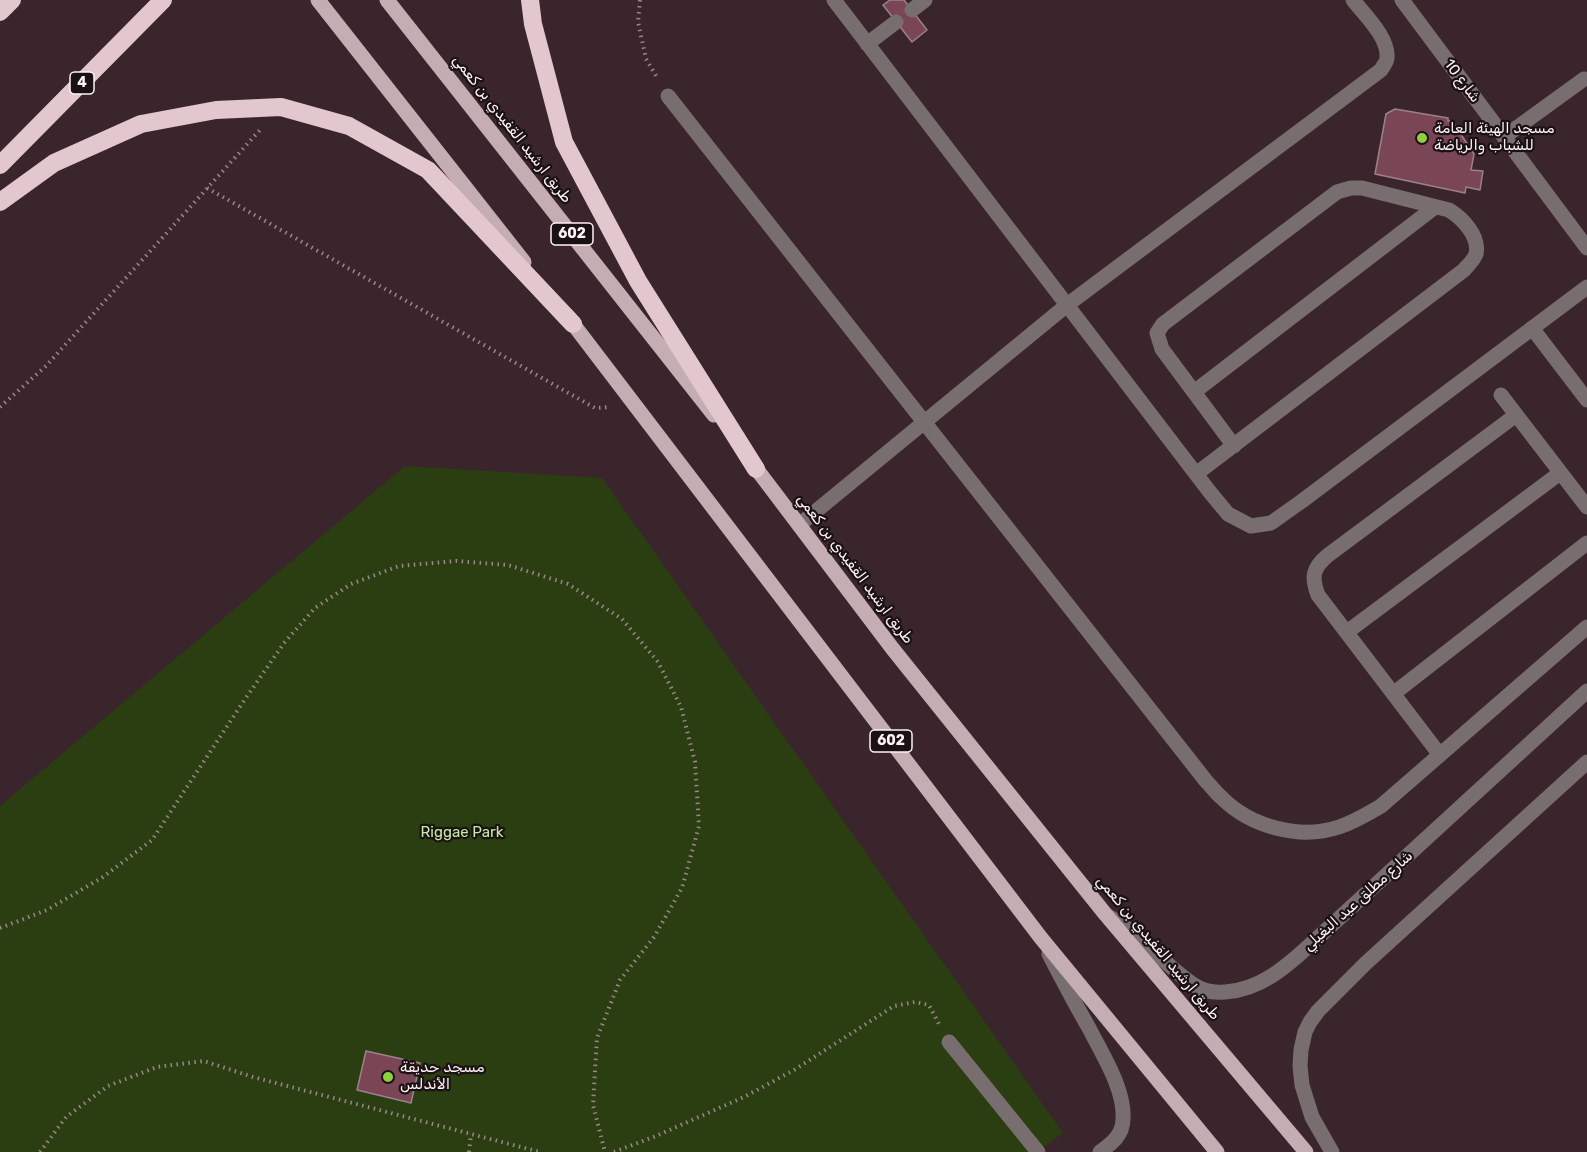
<!DOCTYPE html>
<meta charset="utf-8">
<style>
body{margin:0}
canvas{display:block;background:#39252b}
</style>
<canvas width="1587" height="1152"></canvas>
<script>
const ctx = document.querySelector('canvas').getContext('2d');
ctx.lineJoin = 'round';
function fillPath(path, color) {
  ctx.fillStyle = color;
  ctx.fill(path, 'evenodd');
}
function strokePath(path, color, width, dash) {
  ctx.strokeStyle = color;
  ctx.lineWidth = width;
  ctx.lineCap = dash ? 'butt' : 'round';
  ctx.setLineDash(dash || []);
  ctx.stroke(path);
}
function drawText(font, color, halo, rows, align = 'center') {
  ctx.font = font + ' Rubik,"Noto Naskh Arabic",sans-serif';
  ctx.lineWidth = 4.5;
  ctx.setLineDash([]);
  ctx.textBaseline = 'middle';
  ctx.strokeStyle = halo;
  ctx.fillStyle = color;
  for (const [text, x, y, turn = 0] of rows) {
    ctx.save();
    ctx.translate(x, y);
    ctx.rotate((+turn || 0) * Math.PI / 180);
    ctx.textAlign = isNaN(turn) ? turn : align;
    if (halo) ctx.strokeText(text, 0, 0);
    ctx.fillText(text, 0, 0);
    ctx.restore();
  }
}
const green = new Path2D(`
 M405,466L602,478L1063,1133L1037,1152H0V806Z`);
const building = new Path2D(`
 M890,0H904L927,30L912,42L883,5Z
 M1395,109L1448,118V121H1452L1474,154L1471,170L1483,171L1480,190L1466,187L1465,193L1375,174L1386,114Z
 M366,1051L420,1063L411,1103L357,1090Z`);
const path = new Path2D(`
 M640,0L638,22L646,59L658,79
 M207,188L595,408L610,407
 M0,407L46,366L260,130
 M0,928L47,910L103,877L152,840L241,705L284,643L315,608L351,584L399,566L456,561L508,565L568,584L622,619L658,662L681,707L695,762L699,826L682,888L654,937L620,980L597,1038L593,1105L605,1152
 M40,1152L66,1117L108,1086L157,1067L204,1061L253,1077L540,1152
 M469,1152L471,1134
 M614,1152L656,1136L744,1097L794,1070L894,1006L915,1002L929,1005L940,1026`);
const minor = new Path2D(`
 M834,0L1209,491L1228,514L1251,526L1271,523L1302,501L1587,287
 M1402,0L1587,248
 M912,10L925,0
 M867,44L896,22
 M668,96L1206,781C1211,786 1216,793 1222,798C1251,827 1300,840 1339,827C1354,822 1367,814 1381,806L1587,627
 M1504,137L1584,79
 M1532,328L1587,400
 M1194,392L1435,207
 M1501,395L1587,507
 M1196,474L1464,270C1468,265 1474,260 1476,254C1480,236 1462,218 1449,210L1362,188H1351L1337,192L1163,324L1157,333L1162,349L1234,446
 M799,525L1067,305L1381,70C1383,66 1387,62 1387,58C1389,38 1365,15 1353,0
 M1347,632L1560,473
 M1393,694L1587,543
 M1440,755L1318,595C1311,577 1313,568 1327,556L1516,415
 M1108,916C1141,934 1163,964 1194,985C1203,991 1214,993 1225,992C1260,990 1286,967 1311,944L1587,691
 M1049,954C1062,979 1075,1004 1089,1028C1102,1054 1125,1089 1123,1119C1123,1135 1112,1143 1100,1152
 M949,1042L1038,1152
 M1332,1152L1312,1117L1302,1085L1300,1066L1301,1050L1305,1032L1310,1022L1318,1011L1366,963L1587,762`);
const major = new Path2D(`
 M318,0L524,262
 M387,0L714,415
 M567,316L1041,938L1217,1152
 M749,459L892,648L1106,915L1306,1152`);
const highway = new Path2D(`
 M530,0L533,24L564,142L638,281L756,469
 M0,12L12,0
 M0,165L163,0
 M0,202L54,163L141,124L216,110L281,107L349,126L428,170L573,324`);
const markers = [
 [1422,138,6,"#90cd41"],
 [388,1077,6,"#90cd41"]
];
const shields = [
 [82,83,24],
 [572,234,42],
 [891,741,42]
];
const shieldNames = [
 ["4",82,83],
 ["602",572,234],
 ["602",891,741]
];
const streetNames = [
 ["شارع 10",1462,81,53],
 ["طريق ارشيد القفيدي بن كعمي",512,129,52],
 ["طريق ارشيد القفيدي بن كعمي",855,569,53],
 ["شارع مطلق عيد البغيلي",1358,901,-42],
 ["طريق ارشيد القفيدي بن كعمي",1158,948,50]
];
const poiNames = [
 ["مسجد الهيئة العامة",1434,129],
 ["للشباب والرياضة",1434,146],
 ["مسجد حديقة",400,1068],
 ["الأندلس",400,1085]
];
const parkNames = [
 ["Riggae Park",462,833]
];
fillPath(green, '#2a3e11');
fillPath(building, '#7a4656');
strokePath(building, '#9b8289', 1.5);
strokePath(path, '#99878c', 4, [1.5, 4.5]);
strokePath(minor, '#786d6f', 15);
strokePath(major, '#c4adb3', 15);
strokePath(highway, '#e2c7ce', 18);
for (const [x, y, r, color] of markers) {
  const dot = new Path2D();
  dot.arc(x, y, r, 0, 2 * Math.PI);
  ctx.fillStyle = color;
  ctx.fill(dot);
  strokePath(dot, '#1a1114', 2);
}
for (const [x, y, w] of shields) {
  const box = new Path2D();
  box.roundRect(x - w / 2, y - 11, w, 22, 4.5);
  ctx.fillStyle = '#1a1114';
  ctx.fill(box);
  strokePath(box, '#fff1f4', 1.5);
}
drawText('bold 14px', '#fff1f4', null, shieldNames);
drawText('15px', '#fff1f4', '#1a1114', streetNames);
drawText('15px', '#fff1f4', '#1a1114', poiNames, 'left');
drawText('15px', '#c5eaa1', '#1a1114', parkNames);
</script>
